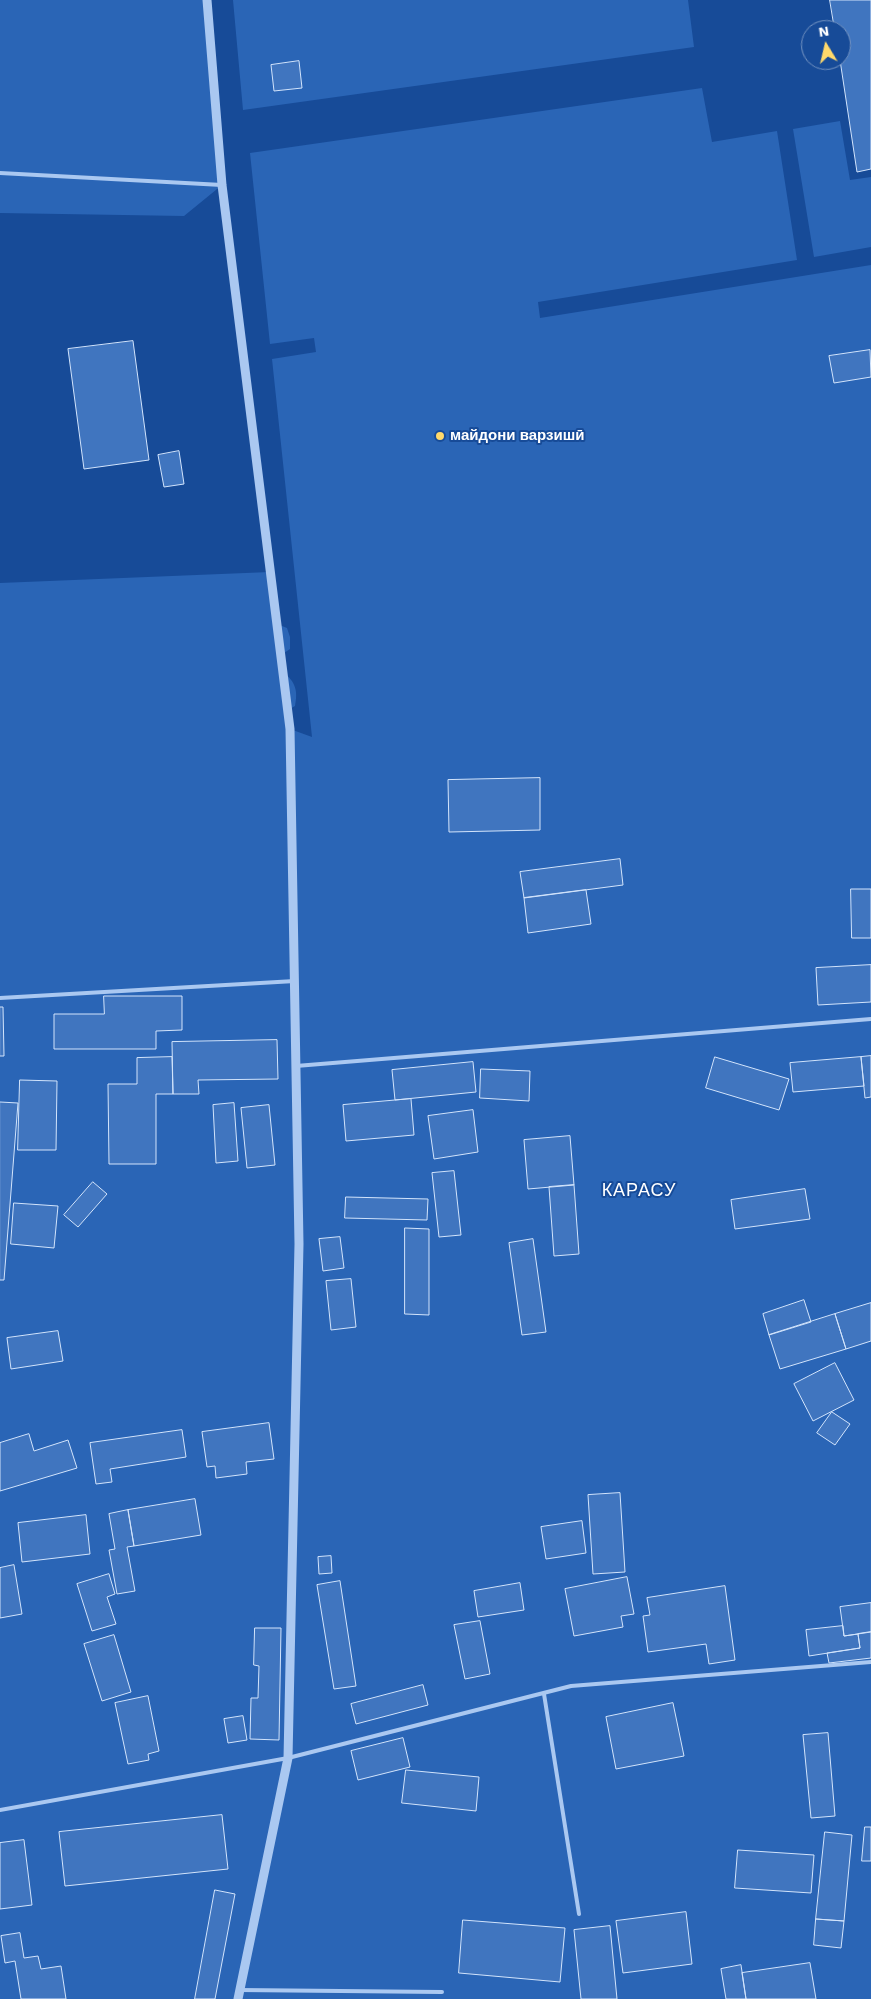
<!DOCTYPE html>
<meta charset="utf-8">
<style>
body{margin:0}
#map{position:relative;width:871px;height:1999px;overflow:hidden;background:#174b98;font-family:"Work Sans",sans-serif}
canvas{display:block}
.north{position:absolute;left:801px;top:20px;width:50px;height:50px;box-sizing:border-box;background:#174b98;border:1px solid #7493c1;border-radius:50%;rotate:351deg;font-size:14px;font-weight:700;line-height:20px;text-align:center;color:#fff}
.north::after{content:'';display:block;margin:auto;width:18px;height:22px;background:#ffd96b;clip-path:polygon(50% 0,100% 100%,50% 72%,0 100%)}
</style>
<div id="map">
<canvas width="871" height="1999"></canvas>
<div class="north">N</div>
</div>
<script>
const ctx = document.querySelector('canvas').getContext('2d');
ctx.lineJoin = 'round';
function fillPath(path, color) {
  ctx.fillStyle = color;
  ctx.fill(path, 'evenodd');
}
function strokePath(path, color, width, dash) {
  ctx.strokeStyle = color;
  ctx.lineWidth = width;
  ctx.lineCap = dash ? 'butt' : 'round';
  ctx.setLineDash(dash || []);
  ctx.stroke(path);
}
function drawText(font, color, halo, rows, align = 'center') {
  ctx.font = font + ' "Work Sans",sans-serif';
  ctx.lineWidth = 4;
  ctx.setLineDash([]);
  ctx.textBaseline = 'middle';
  ctx.strokeStyle = halo;
  ctx.fillStyle = color;
  for (const [text, x, y, turn = 0] of rows) {
    ctx.save();
    ctx.translate(x, y);
    ctx.rotate((+turn || 0) * Math.PI / 180);
    ctx.textAlign = isNaN(turn) ? turn : align;
    if (halo) ctx.strokeText(text, 0, 0);
    ctx.fillText(text, 0, 0);
    ctx.restore();
  }
}
const green = new Path2D(`
 M0,0H207L222,185L184,216L0,213Z
 M233,0H688L694,47L243,110Z
 M702,88L712,142L777,131L797,260L538,302L540,318L871,265V1999H0V583L270,572L277,624L287,628L290,637V649L281,655L283,672C296,682 298,691 295,706L288,710L290,729L312,737L272,359L316,352L314,338L270,344L250,153Z
 M840,121L850,180L871,177V247L814,257L793,129Z`);
const building = new Path2D(`
 M830,0H871V169L857,172L840,60H841V30H835Z
 M299,61L302,88L274,91L271,65Z
 M133,341L149,460L84,469L68,349Z
 M870,350L871,377L834,383L829,356Z
 M179,451L184,484L164,487L158,455Z
 M540,778V830L449,832L448,780Z
 M620,859L623,885L524,898L520,872Z
 M851,889H871V938H852Z
 M586,890L591,924L528,933L524,898Z
 M871,965V1002L818,1005L816,968Z
 M104,996H182V1030L156,1031V1049H54V1014H104Z
 M0,1007H3L4,1056H0Z
 M277,1040L278,1079L198,1080L199,1094H173L172,1042Z
 M871,1056V1097L865,1098L861,1057Z
 M172,1057L173,1094H156V1164H109L108,1084H137V1058Z
 M715,1057L789,1079L779,1110L706,1088Z
 M861,1057L864,1086L793,1092L790,1063Z
 M473,1062L476,1092L395,1100L392,1070Z
 M481,1069L530,1071L529,1101L480,1098Z
 M20,1080L57,1081L56,1150H18Z
 M411,1099L414,1135L346,1141L343,1105Z
 M0,1102L18,1103L4,1280H0Z
 M234,1103L238,1161L216,1163L213,1105Z
 M269,1105L275,1165L247,1168L241,1108Z
 M473,1110L478,1152L434,1159L428,1116Z
 M570,1136L574,1185L528,1189L524,1140Z
 M454,1171L461,1235L439,1237L432,1173Z
 M93,1182L107,1194L78,1227L64,1215Z
 M574,1185L579,1254L554,1256L549,1187Z
 M805,1189L810,1219L735,1229L731,1200Z
 M346,1197L428,1199L427,1220L345,1218Z
 M14,1203L58,1206L54,1248L11,1244Z
 M405,1228L429,1229V1315L405,1314Z
 M340,1237L344,1268L323,1271L319,1239Z
 M533,1239L546,1332L522,1335L509,1243Z
 M351,1279L356,1327L331,1330L326,1281Z
 M804,1300L811,1322L769,1335L763,1314Z
 M871,1303V1341L846,1349L835,1314Z
 M835,1314L846,1349L780,1369L769,1335Z
 M58,1331L63,1361L11,1369L7,1338Z
 M835,1363L854,1400L813,1421L794,1384Z
 M832,1412L850,1424L835,1445L817,1433Z
 M269,1423L274,1459L246,1462L247,1474L216,1478L215,1466L207,1467L202,1432Z
 M182,1430L186,1457L110,1469L112,1482L96,1484L90,1443Z
 M29,1434L34,1451L68,1440L77,1468L0,1491V1443Z
 M620,1493L625,1572L593,1574L588,1495Z
 M195,1499L201,1535L134,1546L128,1510Z
 M128,1510L134,1546L127,1547L135,1591L117,1594L109,1550L115,1549L109,1514Z
 M86,1515L90,1554L22,1562L18,1523Z
 M582,1521L586,1553L546,1559L541,1527Z
 M331,1556L332,1573L319,1574L318,1557Z
 M14,1565L22,1614L0,1618V1568Z
 M109,1574L115,1594L107,1597L116,1624L92,1631L77,1584Z
 M627,1577L634,1614L621,1616L623,1627L574,1636L565,1589Z
 M340,1581L356,1686L334,1689L317,1585Z
 M520,1583L524,1610L478,1617L474,1591Z
 M725,1586L735,1660L709,1664L706,1644L648,1652L643,1616L650,1615L647,1598Z
 M871,1603V1632L844,1636L840,1607Z
 M480,1621L490,1674L465,1679L454,1625Z
 M843,1626L844,1636L858,1634L860,1648L809,1656L806,1630Z
 M255,1628H281L279,1740L250,1739L251,1698H258L259,1666L254,1665Z
 M871,1632V1658L829,1663L827,1653L860,1648L858,1634Z
 M114,1635L131,1692L102,1701L84,1644Z
 M423,1685L428,1705L356,1724L351,1704Z
 M148,1696L159,1751L148,1754L149,1760L128,1764L115,1703Z
 M673,1703L684,1756L616,1769L606,1717Z
 M243,1716L247,1740L228,1743L224,1719Z
 M828,1733L835,1816L811,1818L803,1735Z
 M403,1738L410,1767L358,1780L351,1751Z
 M406,1770L479,1777L476,1811L402,1803Z
 M222,1815L228,1869L65,1886L59,1832Z
 M865,1827H871V1861H862Z
 M825,1832L852,1835L844,1921L816,1919Z
 M24,1840L32,1905L0,1909V1843Z
 M738,1850L814,1855L811,1893L735,1888Z
 M215,1890L235,1894L215,1999H195Z
 M686,1912L692,1964L623,1973L616,1921Z
 M816,1919L844,1921L841,1948L814,1945Z
 M463,1920L565,1928L560,1982L459,1973Z
 M610,1926L617,1999H581L574,1930Z
 M20,1933L24,1958L38,1956L41,1969L61,1966L66,1999H21L15,1961L5,1963L1,1936Z
 M810,1963L816,1999H746L742,1973Z
 M741,1965L746,1999H726L721,1969Z`);
const service = new Path2D(`
 M0,173L222,185
 M0,998L295,981
 M296,1066L871,1019
 M544,1694L579,1914
 M0,1810L288,1758L571,1686L871,1662
 M239,1990L442,1992`);
const tertiary = new Path2D(`
 M207,0L222,185L290,729L299,1244L288,1758L238,1999`);
const markers = [
 [440,436,5,"#ffd96b"]
];
const poiNames = [
 ["майдони варзишӣ",450,436]
];
const quarterNames = [
 ["КАРАСУ",639,1191]
];
fillPath(green, '#2a65b6');
fillPath(building, '#4075bf');
strokePath(building, '#d2e4fc', 1);
strokePath(service, '#aac8f1', 4);
strokePath(tertiary, '#aac8f1', 9);
for (const [x, y, r, color] of markers) {
  const dot = new Path2D();
  dot.arc(x, y, r, 0, 2 * Math.PI);
  ctx.fillStyle = color;
  ctx.fill(dot);
  strokePath(dot, '#174b98', 2);
}
drawText('bold 15px', '#fff', '#174b98', poiNames, 'left');
ctx.letterSpacing = '1px';
drawText('18px', '#fff', '#174b98', quarterNames);
ctx.letterSpacing = '0px';
</script>
